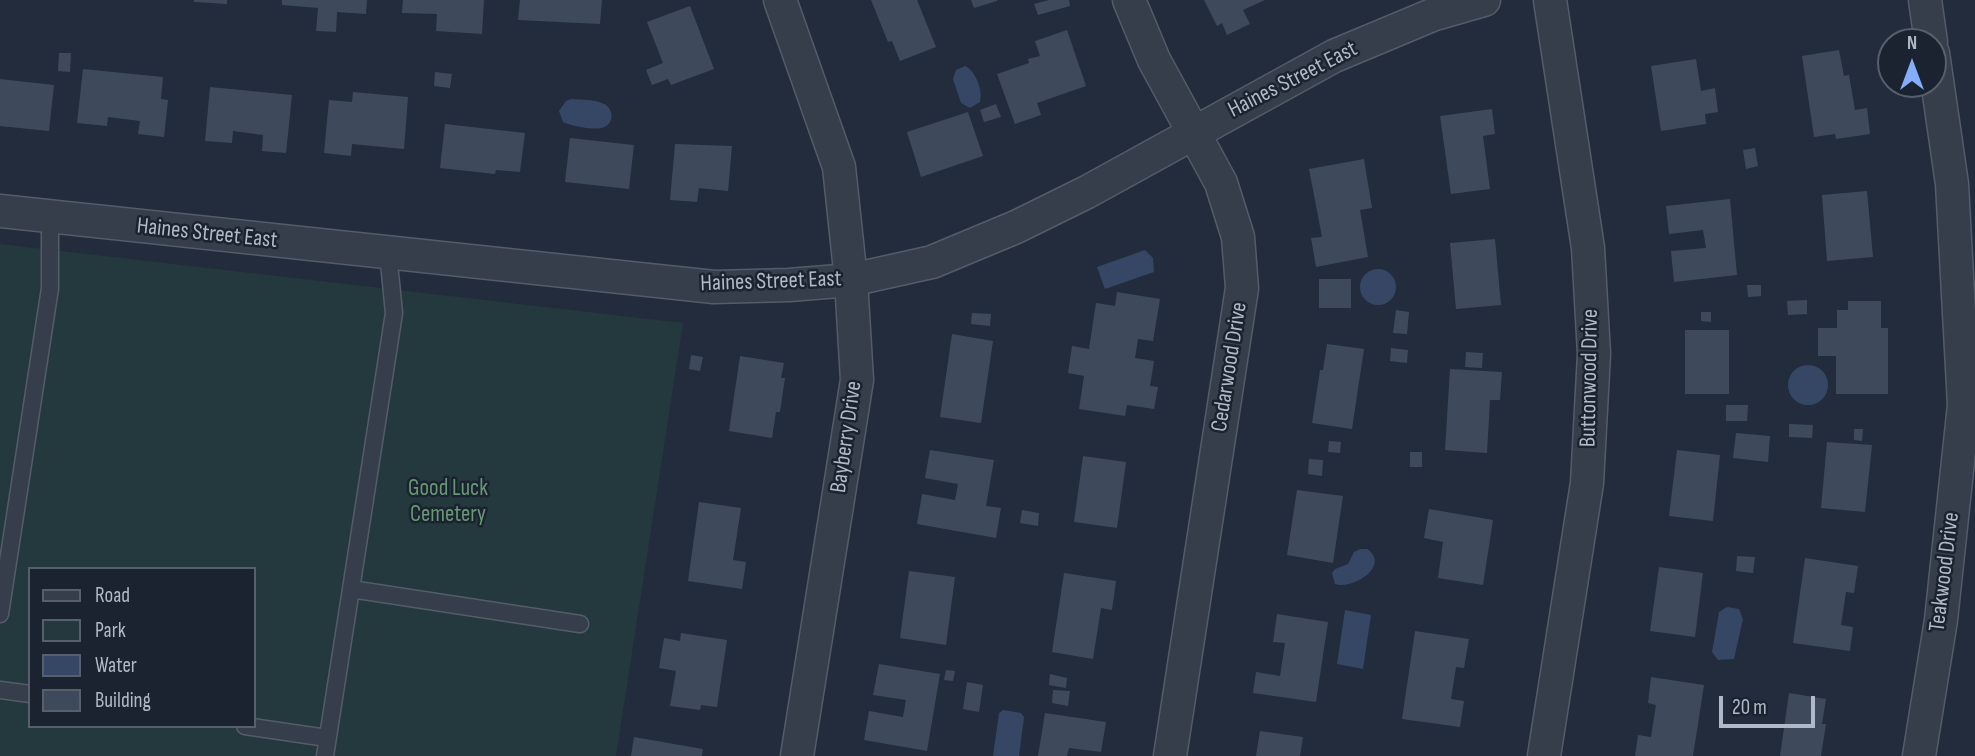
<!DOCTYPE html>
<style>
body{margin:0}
#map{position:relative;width:1975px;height:756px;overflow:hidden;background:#222c3c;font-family:"Sofia Sans Condensed",sans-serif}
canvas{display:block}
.legend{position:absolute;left:28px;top:567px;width:228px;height:161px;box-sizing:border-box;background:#1b2331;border:2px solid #575f6d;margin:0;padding:9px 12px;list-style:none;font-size:21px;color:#b1b9c8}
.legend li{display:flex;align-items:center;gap:14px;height:35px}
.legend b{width:35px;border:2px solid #575f6d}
.north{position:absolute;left:1877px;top:28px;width:70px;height:70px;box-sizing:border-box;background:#1b2331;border:2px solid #575f6d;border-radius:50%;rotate:0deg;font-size:19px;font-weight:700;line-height:28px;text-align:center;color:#b1b9c8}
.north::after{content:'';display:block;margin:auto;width:24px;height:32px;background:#84adfa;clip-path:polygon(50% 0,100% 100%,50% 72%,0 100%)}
.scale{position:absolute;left:1719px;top:696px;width:96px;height:32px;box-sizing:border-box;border:4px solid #b1b9c8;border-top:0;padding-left:9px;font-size:21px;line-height:24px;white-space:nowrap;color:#b1b9c8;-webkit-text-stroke:5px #1b2331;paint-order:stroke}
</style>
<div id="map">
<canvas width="1975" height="756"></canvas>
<ul class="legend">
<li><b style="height:9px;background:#363e4c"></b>Road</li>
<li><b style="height:19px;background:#24393d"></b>Park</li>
<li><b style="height:19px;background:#354764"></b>Water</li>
<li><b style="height:19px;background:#3e4a5b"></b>Building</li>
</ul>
<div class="north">N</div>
<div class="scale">20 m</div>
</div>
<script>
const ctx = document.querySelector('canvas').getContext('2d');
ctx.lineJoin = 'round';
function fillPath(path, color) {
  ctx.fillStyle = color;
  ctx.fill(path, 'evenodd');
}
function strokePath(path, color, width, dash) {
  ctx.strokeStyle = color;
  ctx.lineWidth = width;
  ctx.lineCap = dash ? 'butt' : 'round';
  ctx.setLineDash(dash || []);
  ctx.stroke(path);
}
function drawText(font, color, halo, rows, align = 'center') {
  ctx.font = font + ' "Sofia Sans Condensed",sans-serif';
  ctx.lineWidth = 5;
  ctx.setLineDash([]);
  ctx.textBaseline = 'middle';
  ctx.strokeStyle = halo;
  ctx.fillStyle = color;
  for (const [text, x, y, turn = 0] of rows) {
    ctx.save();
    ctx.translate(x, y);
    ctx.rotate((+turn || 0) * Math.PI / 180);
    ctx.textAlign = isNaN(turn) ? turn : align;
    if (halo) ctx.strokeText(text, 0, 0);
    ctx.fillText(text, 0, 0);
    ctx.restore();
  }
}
const green = new Path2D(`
 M0,244L683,323L616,756H0ZM30,569H254V726H30Z`);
const water = new Path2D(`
 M965,66C976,71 983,91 980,102L970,108L961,103L953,79L956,70Z
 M571,99C581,100 595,99 604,104C615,109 614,126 601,128C591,130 572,126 563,122L559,111L566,101Z
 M1145,250L1153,258L1154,272L1105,289L1097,267Z
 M1360 287a18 18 0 1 1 36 0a18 18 0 1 1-36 0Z
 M1788 385a20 20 0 1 1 40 0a20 20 0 1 1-40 0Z
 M1360,549H1367C1391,565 1354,590 1335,584L1332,573L1335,569L1348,564L1354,552Z
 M1727,607L1739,609L1743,619L1734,659L1718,660L1712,652L1719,612Z
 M1345,610L1371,615L1363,669L1337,664Z
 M1003,710L1021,713L1024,717L1019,756H993L999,713Z`);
const building = new Path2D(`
 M194,0H227V4L194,2Z
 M282,0H367L366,14L337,12L336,32L316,31L318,8L282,5Z
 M403,0H484L482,34L436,31L437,14L402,13Z
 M520,0H602L600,24L518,20Z
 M871,0H917L936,47L900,61L892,41L888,42Z
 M971,0H997V1L974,8Z
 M1049,0H1069L1070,6L1038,15L1034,4Z
 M1204,0H1265L1243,10L1250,24L1227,35L1222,23L1217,26Z
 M690,6L714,69L671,85L668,79L652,85L646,70L663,63L647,22Z
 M1067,30L1086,86L1037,103L1041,115L1015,124L997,74L1029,63L1028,59L1040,56L1035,41Z
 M1839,50L1844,76L1849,75L1855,110L1867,108L1870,134L1836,139L1835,134L1814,137L1802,56Z
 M59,53H71L70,72L58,71Z
 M1696,59L1701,91L1715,88L1718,112L1705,114L1706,124L1661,131L1651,66Z
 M83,69L163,77L161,99L168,100L164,137L138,134L140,121L108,117L107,126L77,123Z
 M435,72L452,74L450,88L434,86Z
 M0,79L54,85L49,131L0,126Z
 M210,87L292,95L286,153L262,151L263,135L233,131L232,143L205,141Z
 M353,92L408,97L404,149L352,144L351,156L324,153L329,100L352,102Z
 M996,104L1001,117L984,122L980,110Z
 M1492,109L1495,134L1483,136L1490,189L1451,194L1440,116Z
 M968,112L983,156L921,177L907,132Z
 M445,124L525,133L520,172L496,170L495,174L440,168Z
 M570,138L634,145L629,189L565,182Z
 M675,144L732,146L728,191L699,188L697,202L670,200Z
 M1755,148L1758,166L1746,169L1743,150Z
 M1364,159L1372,208L1360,210L1368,257L1316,267L1311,238L1322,237L1309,169Z
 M1867,191L1873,257L1827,261L1822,195Z
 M1730,199L1737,275L1674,282L1671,251L1706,248L1703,230L1669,234L1666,206Z
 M1495,239L1501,305L1456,309L1450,243Z
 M1319,279H1351V308H1319Z
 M1747,285H1761V296L1748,297Z
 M1117,292L1160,299L1153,341L1138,339L1135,358L1154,361L1150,386L1158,387L1154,409L1127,405L1125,416L1079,409L1084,376L1068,373L1072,346L1089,349L1096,303L1115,306Z
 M1807,300V314L1788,315L1787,301Z
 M1848,301H1881V328H1888V394H1836V356H1818V328H1837V310H1848Z
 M1396,310L1409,312L1407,334L1393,333Z
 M1701,312H1711V322L1701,321Z
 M972,313L991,314L990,326L971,324Z
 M1685,330H1729V394H1685Z
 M952,334L993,341L981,423L940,417Z
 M1327,344L1364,349L1352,429L1312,423L1320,370H1323Z
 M1391,348L1408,350L1407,363L1390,361Z
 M1466,352L1483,353L1482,368L1465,367Z
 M691,355L703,357L700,371L689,369Z
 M740,356L784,363L781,378H785L780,412H776L772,438L729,431Z
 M1450,369L1502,372L1500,400H1490L1487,453L1445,450Z
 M1726,405H1748L1747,421H1726Z
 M1789,424L1813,425L1812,438L1789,437Z
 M1854,429H1863L1862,441L1854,440Z
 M1736,433L1770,436L1768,462L1733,458Z
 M1329,441L1341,442L1340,453L1328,452Z
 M1827,442L1872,445L1865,512L1821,508Z
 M930,450L994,460L986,506L1001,508L996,538L917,524L922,494L955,500L958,484L925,478Z
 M1677,450L1720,455L1713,521L1669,516Z
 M1410,452H1422V467H1410Z
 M1083,456L1126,462L1117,528L1074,522Z
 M1309,459L1323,460L1322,476L1308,474Z
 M1297,490L1343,496L1333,563L1287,555Z
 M699,502L741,508L733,560L746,562L742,589L688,581Z
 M1429,509L1493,520L1483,585L1438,578L1443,542L1424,538Z
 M1022,510L1039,513L1038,526L1020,523Z
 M1737,556L1755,557L1753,573L1736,571Z
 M1805,558L1858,566L1854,593L1846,592L1841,625L1853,627L1850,651L1793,643Z
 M1659,567L1703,573L1695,637L1650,631Z
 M909,571L955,577L946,645L900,638Z
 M1064,573L1116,581L1112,610L1101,608L1093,659L1052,652Z
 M1277,614L1328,622L1316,702L1253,693L1256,672L1280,676L1285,643L1273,642Z
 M1415,631L1469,639L1464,668L1456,667L1451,699L1464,701L1460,727L1402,719Z
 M681,633L727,640L717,707L701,705L700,710L670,706L676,671L659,668L664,638L680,641Z
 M879,664L940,674L927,751L864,740L869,711L903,717L906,700L873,695Z
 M946,670L955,671L953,681L944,680Z
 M1050,674L1067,678L1066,688L1049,685Z
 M1651,677L1704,685L1693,756H1635L1638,735L1651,737L1656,705L1648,703Z
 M967,682L983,685L979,712L963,709Z
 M1053,690L1070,691L1068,706L1052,703Z
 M1789,693L1826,699L1822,724H1826L1821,756H1780Z
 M1045,713L1106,722L1101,752L1069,748L1067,756H1038Z
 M1260,731L1303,737L1300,756H1256Z
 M634,737L703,749L702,756H631Z`);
const lane = new Path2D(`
 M351,589L580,624
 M0,614L50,288V218
 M0,690L30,694
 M245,726L327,738
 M325,756L394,313L388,253`);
const street = new Path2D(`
 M780,0L839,167L851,280L857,380L797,756
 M1129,0L1154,60L1221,183L1238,237L1242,288L1170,756
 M1925,0L1931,42
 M0,211L714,287L789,285L851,280L932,262L1016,227L1087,192L1334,56L1432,15L1484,0
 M1544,756L1587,483L1594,354L1588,248L1550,0
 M1919,756L1941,620L1964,405L1952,184L1933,53`);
const streetNames = [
 ["Haines Street East",1293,80,-27],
 ["Haines Street East",207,234,6],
 ["Haines Street East",771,282,-2],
 ["Cedarwood Drive",1230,367,-81],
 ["Buttonwood Drive",1590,378,-89],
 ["Bayberry Drive",847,437,-82],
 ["Teakwood Drive",1945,572,-83]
];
const parkNames = [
 ["Good Luck",448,489],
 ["Cemetery",448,515]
];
fillPath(green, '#24393d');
fillPath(water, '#354764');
fillPath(building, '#3e4a5b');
strokePath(lane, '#545c6a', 19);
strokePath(street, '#545c6a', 35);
strokePath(lane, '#363e4c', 16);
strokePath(street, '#363e4c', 32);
drawText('23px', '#b1b9c8', '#1b2331', streetNames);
drawText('23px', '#689975', '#1b2331', parkNames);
</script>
